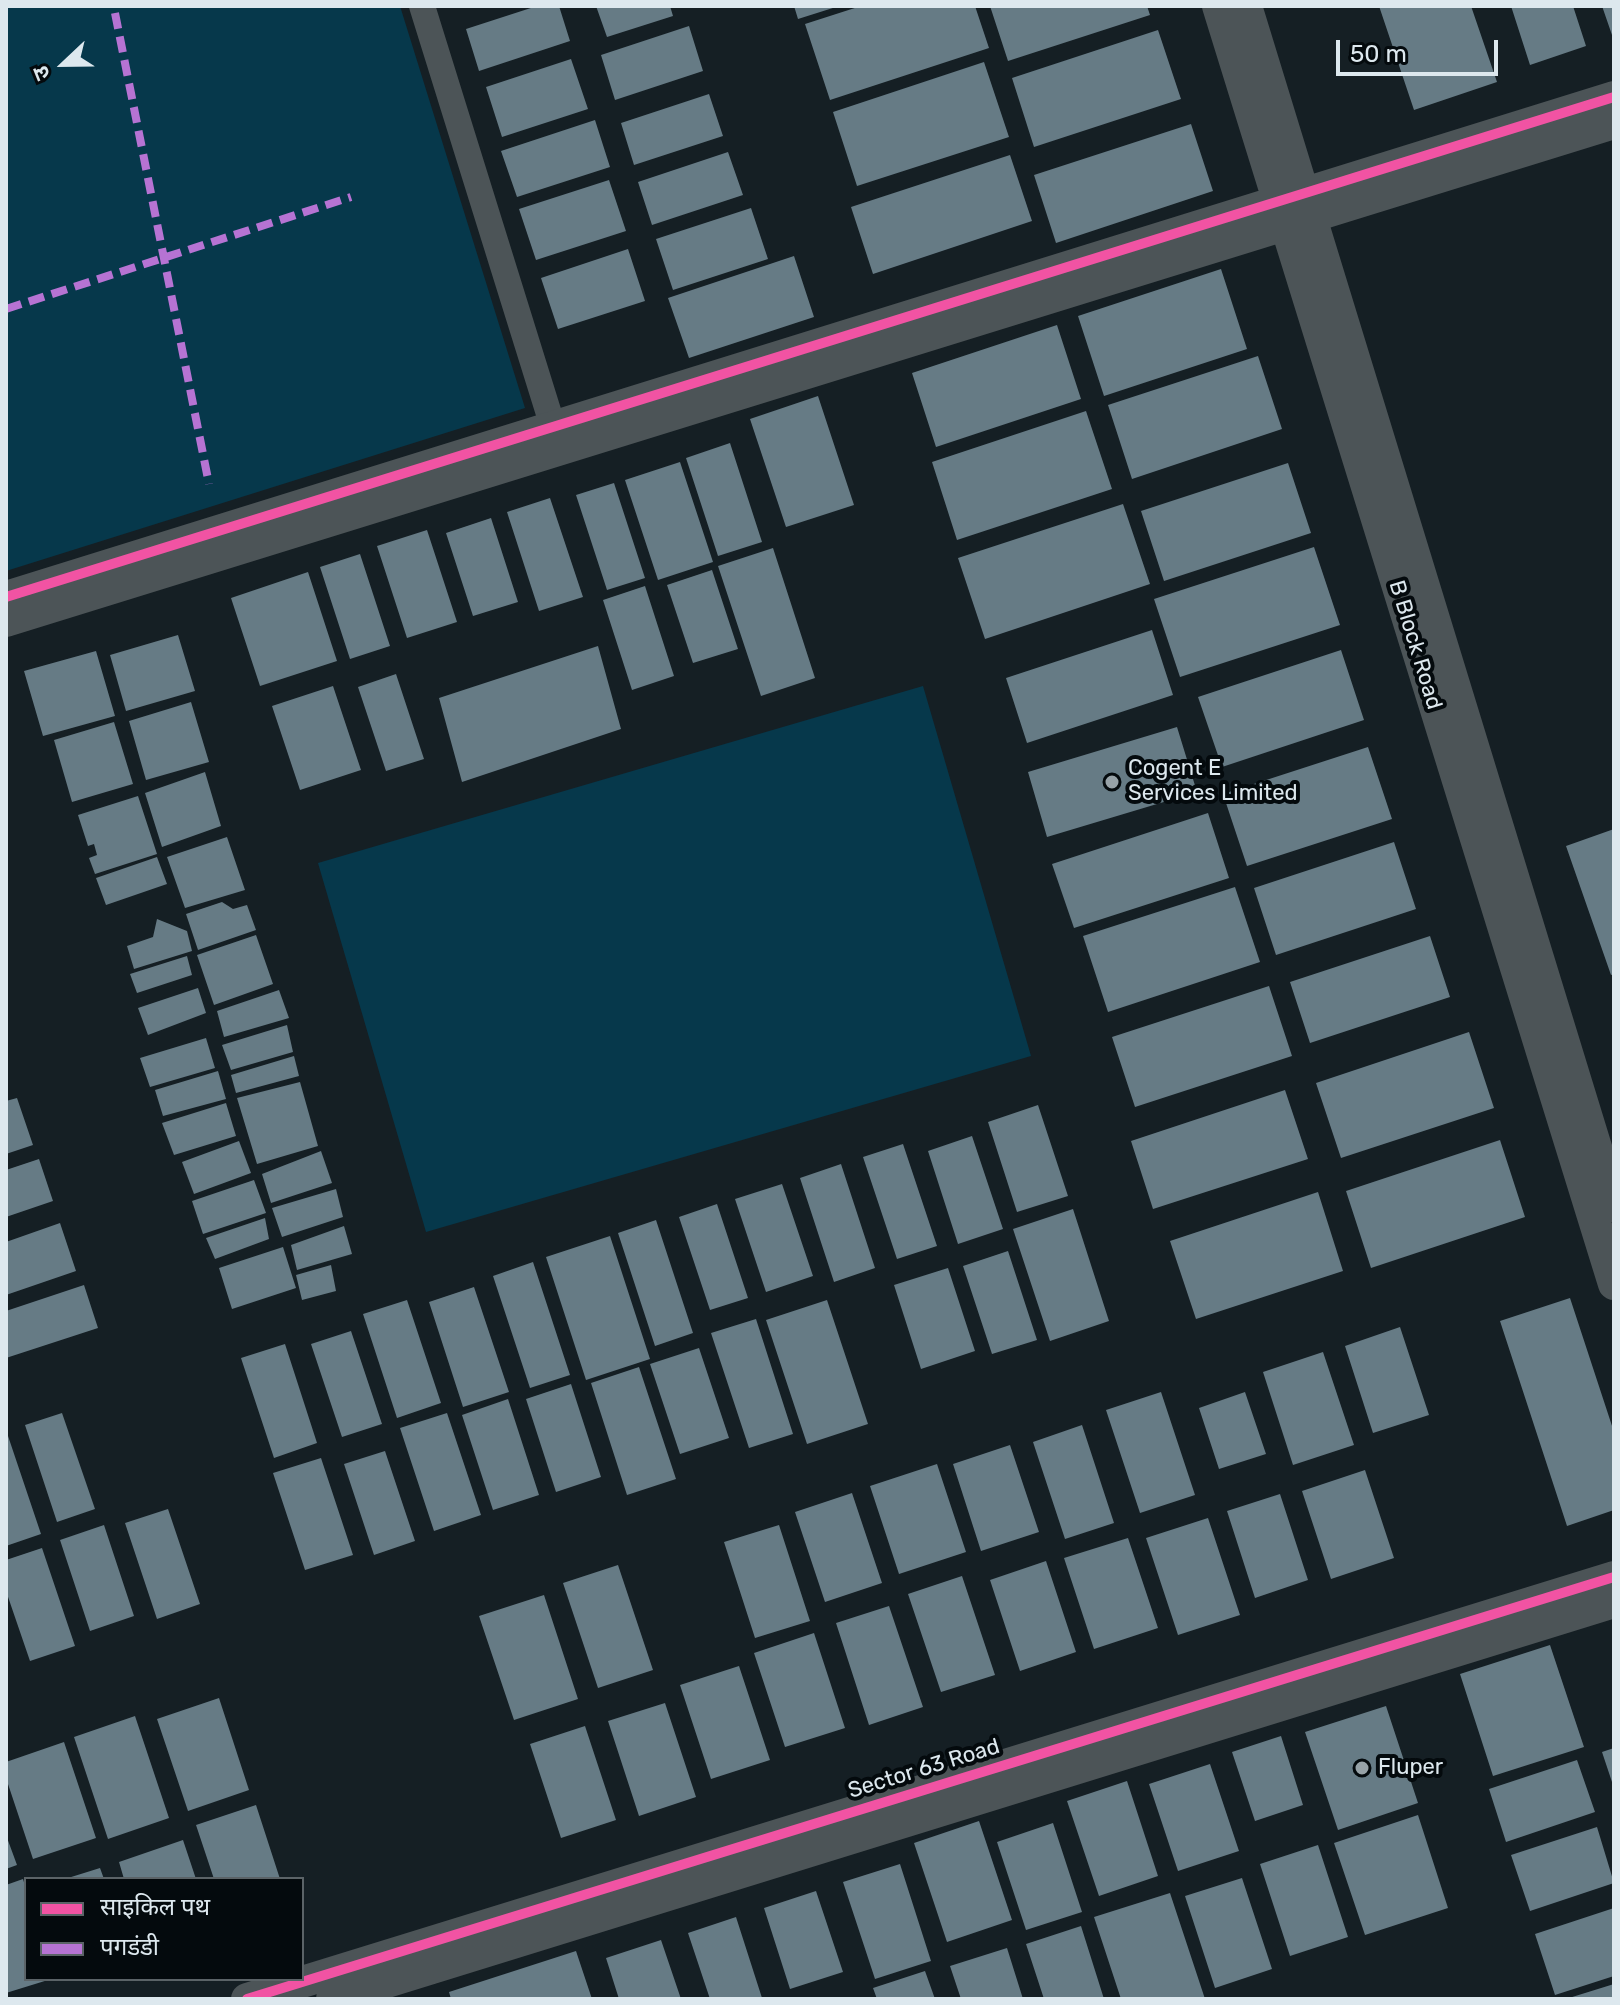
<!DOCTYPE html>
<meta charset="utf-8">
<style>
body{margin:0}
#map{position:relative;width:1620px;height:2005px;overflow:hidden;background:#151f24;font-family:Rubik,"Noto Sans Devanagari",sans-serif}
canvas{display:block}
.frame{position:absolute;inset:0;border:8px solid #dde8ee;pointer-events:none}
.legend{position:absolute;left:24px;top:1877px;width:280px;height:104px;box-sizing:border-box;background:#040a0d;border:2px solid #5b6367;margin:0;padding:10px 14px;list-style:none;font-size:24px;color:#dde8ee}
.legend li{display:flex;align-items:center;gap:16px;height:40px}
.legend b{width:40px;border:2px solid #5b6367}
.north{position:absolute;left:24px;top:24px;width:80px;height:80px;-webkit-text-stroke:6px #040a0d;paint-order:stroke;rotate:248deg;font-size:22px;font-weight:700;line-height:32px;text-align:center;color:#dde8ee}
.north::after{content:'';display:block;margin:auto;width:28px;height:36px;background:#dde8ee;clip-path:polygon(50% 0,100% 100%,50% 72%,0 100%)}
.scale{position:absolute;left:1336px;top:40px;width:162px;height:36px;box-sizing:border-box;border:4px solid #dde8ee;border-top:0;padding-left:10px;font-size:24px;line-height:28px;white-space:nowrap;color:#dde8ee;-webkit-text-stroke:6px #040a0d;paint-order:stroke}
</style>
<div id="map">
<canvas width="1620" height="2005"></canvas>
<div class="frame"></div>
<ul class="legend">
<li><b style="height:10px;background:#f153a3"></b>साइकिल पथ</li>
<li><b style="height:10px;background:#b673d3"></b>पगडंडी</li>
</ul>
<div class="north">उ</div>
<div class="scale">50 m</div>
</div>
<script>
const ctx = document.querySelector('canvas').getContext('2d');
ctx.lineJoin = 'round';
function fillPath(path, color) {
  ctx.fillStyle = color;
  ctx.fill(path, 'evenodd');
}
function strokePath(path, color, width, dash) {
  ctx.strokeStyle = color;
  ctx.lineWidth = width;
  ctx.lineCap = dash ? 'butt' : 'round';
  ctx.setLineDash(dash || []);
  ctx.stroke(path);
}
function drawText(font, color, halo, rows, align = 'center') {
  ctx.font = font + ' Rubik,sans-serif';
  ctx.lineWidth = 8;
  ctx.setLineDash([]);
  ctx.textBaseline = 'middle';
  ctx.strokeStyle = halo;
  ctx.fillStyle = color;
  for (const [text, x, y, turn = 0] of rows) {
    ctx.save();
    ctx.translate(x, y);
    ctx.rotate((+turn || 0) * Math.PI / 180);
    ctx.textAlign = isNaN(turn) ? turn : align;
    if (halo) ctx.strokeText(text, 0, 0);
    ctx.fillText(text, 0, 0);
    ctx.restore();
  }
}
const green = new Path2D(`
 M6,6H400L525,408L6,571Z
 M923,686L1031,1056L426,1232L318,863Z`);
const building = new Path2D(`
 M537,6H559L570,41L479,71L466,29Z
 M596,6H670L673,16L607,37Z
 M794,6H836V7L798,19Z
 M861,6H975L989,48L830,100L805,24Z
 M990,6H1147L1150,15L1008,61Z
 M1379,6H1471L1497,82L1414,110Z
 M1511,6H1573L1586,46L1530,65Z
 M1602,6H1614V34L1612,35Z
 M689,26L703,71L615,100L601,55Z
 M1158,30L1181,99L1034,147L1012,78Z
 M571,59L588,109L502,137L486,87Z
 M984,62L1009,137L857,186L833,112Z
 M709,94L723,136L634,165L621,123Z
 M595,120L610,167L517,197L501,151Z
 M1191,124L1213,191L1056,243L1034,175Z
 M728,152L743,195L652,225L638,182Z
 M1010,155L1032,221L873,274L851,207Z
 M609,180L626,231L536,260L519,209Z
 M751,208L768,259L673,290L656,239Z
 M628,249L645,301L558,329L541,278Z
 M794,256L814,317L689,358L668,298Z
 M1221,269L1247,349L1104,396L1078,316Z
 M1057,325L1081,399L936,447L912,373Z
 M1258,356L1282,429L1132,479L1108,405Z
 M818,396L854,505L786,527L750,419Z
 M1086,411L1112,489L957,540L932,462Z
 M730,443L762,542L718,556L686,458Z
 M680,462L713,562L658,580L625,480Z
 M1288,463L1311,533L1164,581L1141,511Z
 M614,483L645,578L607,590L576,495Z
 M550,498L583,597L539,611L507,512Z
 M1123,504L1150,584L985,639L958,558Z
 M491,518L518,602L473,616L446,533Z
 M427,530L457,622L407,638L377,546Z
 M1314,547L1340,625L1180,677L1154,599Z
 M773,548L815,678L761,696L718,566Z
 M360,554L390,646L350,659L320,567Z
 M712,570L738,649L693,663L667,585Z
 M308,572L337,661L260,686L231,598Z
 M645,586L674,676L632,690L603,600Z
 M1152,630L1173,695L1027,743L1006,678Z
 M178,635L195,691L126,711L110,655Z
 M598,646L621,729L462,782L439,698Z
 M1341,650L1364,720L1222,767L1198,697Z
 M96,651L115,716L43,736L24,671Z
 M396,674L424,759L386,771L358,687Z
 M333,686L361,770L300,790L272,706Z
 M191,702L209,762L146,780L129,721Z
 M114,722L133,784L72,802L54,740Z
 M1177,727L1197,792L1047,837L1028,772Z
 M1368,747L1392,819L1247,866L1223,794Z
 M205,772L221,826L162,847L145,793Z
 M138,796L157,854L95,874L89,858L97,855L94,844L88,846L78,815Z
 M1208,813L1229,878L1074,928L1052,864Z
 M1614,829V974L1611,975L1566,846Z
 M227,837L245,890L185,908L167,857Z
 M1394,842L1416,909L1276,955L1254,888Z
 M157,857L167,884L106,905L96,878Z
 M1235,887L1260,962L1108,1012L1083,936Z
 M222,902L233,909L247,905L256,930L198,950L186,914Z
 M157,919L187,931L192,951L134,969L127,946L153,937Z
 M256,935L273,984L214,1005L197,955Z
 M1430,936L1450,997L1310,1043L1290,982Z
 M187,956L192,975L137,993L130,974Z
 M1269,986L1292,1056L1135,1107L1112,1037Z
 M198,988L206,1013L148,1035L138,1008Z
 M279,990L289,1018L224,1037L217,1011Z
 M287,1025L293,1052L231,1070L222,1045Z
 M1469,1032L1494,1108L1341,1158L1316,1083Z
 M206,1038L215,1068L150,1087L140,1058Z
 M294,1056L299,1076L236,1093L231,1075Z
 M218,1071L226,1099L163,1116L155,1090Z
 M300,1082L318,1146L257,1164L237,1098Z
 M1285,1090L1308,1159L1153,1209L1131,1141Z
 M17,1098L33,1145L6,1154V1101Z
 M226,1103L236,1136L174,1155L162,1123Z
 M1038,1105L1068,1196L1017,1212L988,1122Z
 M972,1136L1003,1229L958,1244L928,1151Z
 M1500,1140L1525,1217L1371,1268L1346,1191Z
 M239,1141L251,1173L194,1194L182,1162Z
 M903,1144L937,1246L897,1259L863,1157Z
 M321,1151L332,1183L271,1203L262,1174Z
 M39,1159L53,1201L6,1217V1170Z
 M841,1164L875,1268L834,1282L800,1178Z
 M254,1180L266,1213L203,1234L192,1201Z
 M782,1184L813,1276L766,1292L735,1199Z
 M336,1189L343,1217L282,1237L272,1208Z
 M1318,1192L1343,1271L1196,1319L1170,1241Z
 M717,1204L748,1298L710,1310L679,1217Z
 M1073,1209L1109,1321L1050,1341L1013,1229Z
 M265,1218L269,1239L215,1259L206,1238Z
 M656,1220L693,1333L655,1346L618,1233Z
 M60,1223L76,1271L6,1295V1242Z
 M344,1226L352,1254L297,1270L291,1245Z
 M610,1236L650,1359L586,1380L546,1257Z
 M283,1247L296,1288L232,1309L219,1268Z
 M1008,1251L1037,1340L992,1354L963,1266Z
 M533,1262L570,1375L530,1388L493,1276Z
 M331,1265L336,1291L302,1300L296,1275Z
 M948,1268L975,1351L921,1369L894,1285Z
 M84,1285L98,1328L6,1358V1311Z
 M474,1287L509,1392L463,1407L429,1302Z
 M1570,1298L1614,1432V1510L1567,1526L1500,1321Z
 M407,1300L441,1403L397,1418L363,1314Z
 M827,1300L868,1424L807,1444L766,1320Z
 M756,1319L793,1434L749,1448L711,1333Z
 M1400,1327L1429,1415L1373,1433L1345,1346Z
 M351,1331L382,1424L342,1437L311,1344Z
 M285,1344L317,1443L274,1458L241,1358Z
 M699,1348L729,1438L680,1454L650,1364Z
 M1323,1352L1354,1445L1293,1465L1263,1372Z
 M639,1367L676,1479L627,1495L591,1383Z
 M571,1384L601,1477L556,1492L526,1399Z
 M1161,1392L1195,1495L1140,1513L1106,1410Z
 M1245,1392L1266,1454L1219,1469L1199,1408Z
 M508,1399L539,1495L493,1510L462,1415Z
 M62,1413L95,1509L57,1522L25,1425Z
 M447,1413L481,1515L434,1531L400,1428Z
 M1082,1425L1114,1523L1065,1539L1033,1442Z
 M6,1430L41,1534L6,1546Z
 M1010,1445L1039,1532L981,1551L953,1464Z
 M385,1451L415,1541L374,1555L344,1464Z
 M321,1458L353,1555L305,1570L273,1473Z
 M937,1464L966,1552L899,1574L870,1486Z
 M1365,1470L1394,1558L1331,1579L1302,1491Z
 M852,1493L882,1583L825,1602L795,1512Z
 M1280,1494L1308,1580L1255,1598L1227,1511Z
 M168,1509L200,1604L157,1619L125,1523Z
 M1208,1518L1240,1615L1178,1635L1146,1538Z
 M104,1525L134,1616L90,1631L60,1540Z
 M779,1525L810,1621L755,1638L724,1542Z
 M1128,1538L1158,1628L1094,1649L1064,1558Z
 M42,1548L75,1646L30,1661L6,1591V1560Z
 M1046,1561L1076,1652L1020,1671L990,1580Z
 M618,1565L653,1670L598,1688L563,1583Z
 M962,1576L995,1675L941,1692L908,1594Z
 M544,1595L578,1699L514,1720L479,1616Z
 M889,1606L923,1707L869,1725L836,1623Z
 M814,1633L845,1728L785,1747L754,1653Z
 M1550,1645L1584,1747L1493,1776L1460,1674Z
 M739,1666L770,1760L711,1779L680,1685Z
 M219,1698L249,1790L188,1811L157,1719Z
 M665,1703L696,1797L639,1816L608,1721Z
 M1386,1706L1418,1803L1338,1830L1305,1732Z
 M135,1716L169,1818L108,1839L74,1737Z
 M585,1726L616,1820L561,1838L530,1744Z
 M1281,1736L1303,1805L1255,1821L1232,1752Z
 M64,1742L96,1838L33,1859L6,1778V1762Z
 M1614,1748V1785H1613L1602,1752Z
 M1577,1760L1595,1812L1506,1842L1489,1789Z
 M1210,1764L1239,1851L1178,1871L1149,1784Z
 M1127,1781L1158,1876L1099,1896L1067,1801Z
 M256,1805L280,1879H214L196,1825Z
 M1418,1815L1448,1908L1365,1935L1334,1843Z
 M979,1821L1012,1920L947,1942L914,1843Z
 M1053,1823L1082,1912L1026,1930L997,1842Z
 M1597,1827L1614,1883L1530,1911L1511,1855Z
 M6,1835L17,1865L6,1869Z
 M183,1840L196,1879H124L119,1862Z
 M1318,1845L1348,1937L1290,1956L1260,1864Z
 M900,1864L931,1961L875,1979L843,1882Z
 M100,1868L104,1879H68V1878Z
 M1242,1878L1272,1969L1215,1988L1185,1896Z
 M23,1879L26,1889V1979L48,1980L6,1993V1885Z
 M816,1891L843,1972L790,1989L764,1908Z
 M1170,1893L1205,1999H1121L1094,1917Z
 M1614,1908V1976L1555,1995L1535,1934Z
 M736,1917L762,1998L710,1999L688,1933Z
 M1081,1926L1104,1999H1044L1026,1944Z
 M661,1940L681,1999H619L606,1958Z
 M1007,1948L1023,1999H961L950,1966Z
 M576,1951L592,1999H451L449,1992Z
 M925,1971L935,1999H877L873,1988Z
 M1614,1984V1999H1569V1998Z`);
const minor = new Path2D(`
 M422,6L559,446`);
const tertiary = new Path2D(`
 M1218,6L1614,1284
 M1246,6L1614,1206
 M6,597L1614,97
 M6,621L1614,123
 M247,1999L1614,1577
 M332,1999L1614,1602`);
const quiet = new Path2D(`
 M115,13L209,484
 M6,309L351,197`);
const cycleway = new Path2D(`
 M6,597L1614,97
 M247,1999L1614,1577`);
const markers = [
 [1112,782,8,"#97a2a7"],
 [1362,1768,8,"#97a2a7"]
];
const streetNames = [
 ["B Block Road",1415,645,73],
 ["Sector 63 Road",924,1769,-17]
];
const poiNames = [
 ["Cogent E",1128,769],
 ["Services Limited",1128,794],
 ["Fluper",1378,1768]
];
fillPath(green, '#06384b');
fillPath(building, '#667b85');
strokePath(minor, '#4c5457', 26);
strokePath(tertiary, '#4c5457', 32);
strokePath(quiet, '#b673d3', 8, [16, 8]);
strokePath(cycleway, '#f153a3', 10);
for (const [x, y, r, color] of markers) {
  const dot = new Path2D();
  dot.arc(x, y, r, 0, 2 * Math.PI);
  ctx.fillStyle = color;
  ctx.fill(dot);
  strokePath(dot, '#040a0d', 3);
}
drawText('22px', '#dde8ee', '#040a0d', streetNames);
drawText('22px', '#dde8ee', '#040a0d', poiNames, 'left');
</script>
